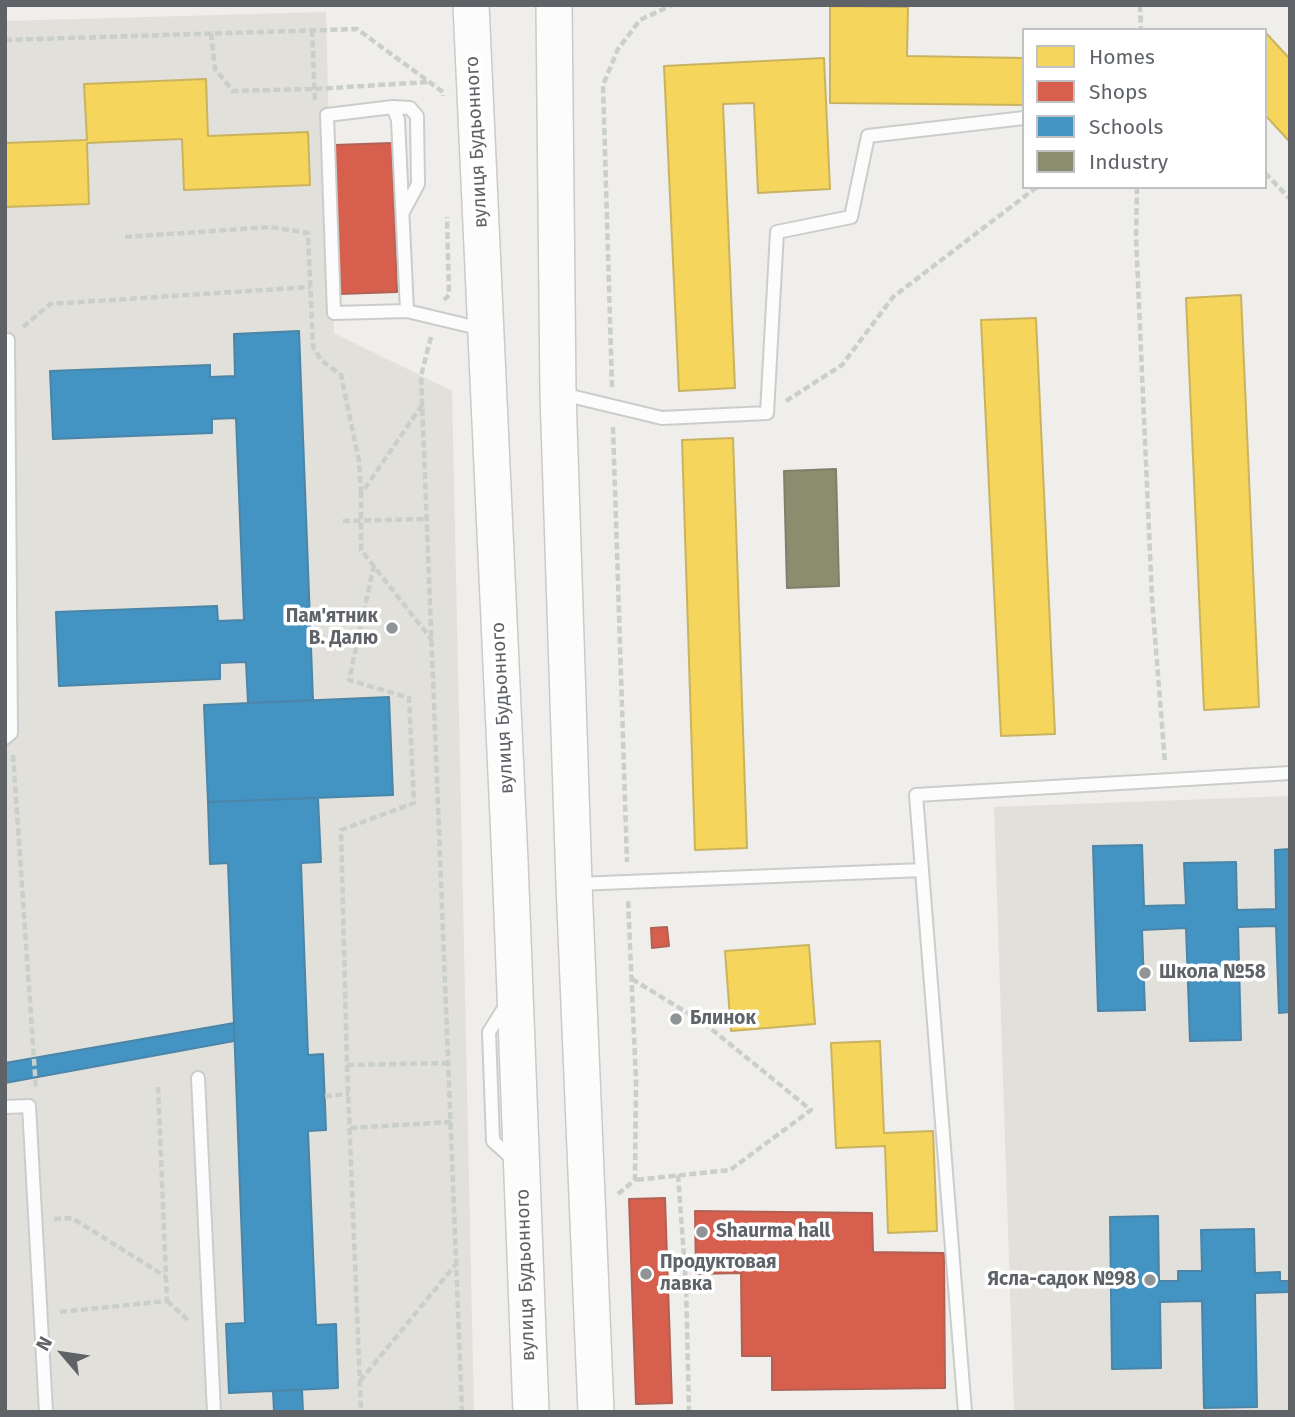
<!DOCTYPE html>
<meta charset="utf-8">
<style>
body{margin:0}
#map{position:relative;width:1295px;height:1417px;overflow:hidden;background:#efeeea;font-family:"Fira Sans",sans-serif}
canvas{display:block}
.frame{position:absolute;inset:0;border:7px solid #5f6368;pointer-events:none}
.legend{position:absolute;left:1022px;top:28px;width:245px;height:161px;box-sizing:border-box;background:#fff;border:2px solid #bfc1c3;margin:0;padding:9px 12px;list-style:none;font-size:21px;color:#5f6368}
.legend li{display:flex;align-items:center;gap:14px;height:35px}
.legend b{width:35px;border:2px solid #bfc1c3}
.north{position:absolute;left:28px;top:1319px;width:70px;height:70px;-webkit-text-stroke:5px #fff;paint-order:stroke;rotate:299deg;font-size:19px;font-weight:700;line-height:28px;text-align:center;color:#5f6368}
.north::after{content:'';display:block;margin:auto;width:24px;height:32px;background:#5f6368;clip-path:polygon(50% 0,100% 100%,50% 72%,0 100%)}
</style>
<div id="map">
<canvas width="1295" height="1417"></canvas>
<div class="frame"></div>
<ul class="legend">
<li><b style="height:19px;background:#f6d55c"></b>Homes</li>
<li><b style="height:19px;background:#d6604d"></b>Shops</li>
<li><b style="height:19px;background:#4393c3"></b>Schools</li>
<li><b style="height:19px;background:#8c8c6e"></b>Industry</li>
</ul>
<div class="north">N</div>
</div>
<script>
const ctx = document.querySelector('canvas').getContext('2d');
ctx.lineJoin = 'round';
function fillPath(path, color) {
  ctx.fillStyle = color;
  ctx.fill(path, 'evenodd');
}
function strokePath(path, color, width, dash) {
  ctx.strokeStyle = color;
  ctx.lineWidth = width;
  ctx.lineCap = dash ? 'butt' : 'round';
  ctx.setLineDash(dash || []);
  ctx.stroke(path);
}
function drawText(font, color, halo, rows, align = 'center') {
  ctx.font = font + ' "Fira Sans",sans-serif';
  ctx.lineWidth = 7;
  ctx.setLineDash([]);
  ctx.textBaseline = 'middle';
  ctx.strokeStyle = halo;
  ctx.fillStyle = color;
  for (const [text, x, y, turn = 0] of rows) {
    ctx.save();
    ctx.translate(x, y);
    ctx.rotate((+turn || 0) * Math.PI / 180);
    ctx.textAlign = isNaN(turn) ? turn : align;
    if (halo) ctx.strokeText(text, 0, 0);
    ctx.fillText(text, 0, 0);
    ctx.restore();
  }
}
const education = new Path2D(`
 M326,12L334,333L452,391L474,1412H5V21Z
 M1290,796V1412H1014L994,807Z`);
const homes = new Path2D(`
 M830,6L908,7L907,56L1024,58V105L830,103Z
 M1265,32L1290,59V142L1265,115Z
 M824,58L830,189L758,193L754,103L723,104L735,388L679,391L664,66Z
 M206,79L208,136L308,132L310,185L184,190L182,139L87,143L89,204L5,207V143L87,140L84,84Z
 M1241,295L1259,707L1204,710L1186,298Z
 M1036,318L1055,734L1001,736L981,320Z
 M733,438L747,848L695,850L682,440Z
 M809,945L815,1024L731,1031L725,951Z
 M880,1041L884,1133L933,1131L937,1231L888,1233L885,1146L836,1148L831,1043Z`);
const shops = new Path2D(`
 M392,143L397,292L340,294L334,145Z
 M667,927L669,946L652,948L651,928Z
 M665,1198L672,1403L636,1404L629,1199Z
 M695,1211L872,1213L873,1252L944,1253L945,1388L772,1390V1356H742L741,1273L696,1274Z`);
const schools = new Path2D(`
 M299,331L313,700L248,703L246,662L220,663V679L59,686L56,612L217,606L218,621L244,620L236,418L212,419V433L53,439L50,371L210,365V377L235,376L234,334Z
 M389,697L393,795L208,802L204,705Z
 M318,798L321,862L301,863L308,1055L323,1054L326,1130L308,1131L316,1325L336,1324L338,1388L229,1393L226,1324L245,1323L228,863L210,864L208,802Z
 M1142,845L1144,906L1186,905L1184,863L1236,862L1237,910L1276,909L1275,850L1290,849V1012L1279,1013L1276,926L1238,927L1241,1040L1190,1041L1186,928L1142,930L1145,1010L1098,1011L1093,846Z
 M234,1023V1041L5,1083V1063Z
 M1158,1216L1159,1281H1178V1271H1202L1201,1230L1254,1229L1255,1273L1280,1272V1281H1290V1292L1255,1293L1257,1407L1204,1408L1202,1301L1160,1302L1161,1368L1112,1369L1110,1217Z
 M302,1390L303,1412H274L273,1391Z`);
const industry = new Path2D(`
 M836,469L839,586L787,588L784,471Z`);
const path = new Path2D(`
 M1140,5L1141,30
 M312,30L315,101
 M211,33L215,69L233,91L315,89L427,82
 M5,40L357,29L443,92V96
 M1265,173L1290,199
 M1137,187L1136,237L1152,599L1165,763
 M125,237L270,227L308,233L313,347L321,360L341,375L359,461L361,494
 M444,300L449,295L447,217
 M23,327L50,304L310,287
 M431,337L421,376L462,1412
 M612,387L603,85L618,49L640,20L672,5
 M786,401L842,365L893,297L1037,187
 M422,405L361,494V550L432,640
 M613,427L627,862
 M343,521L427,519
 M374,565L349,680L409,698L414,803L341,830L347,1065L449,1063
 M13,755L36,1089
 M632,979L704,1023L811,1110L730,1170L635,1180
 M347,1065L361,1412
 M325,1096L349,1094
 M350,1128L451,1122
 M678,1175L686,1284L689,1412
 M618,1194L635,1180L636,1081L628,899
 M54,1219L72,1218L165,1276
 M167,1301L189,1321
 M60,1312L167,1301L158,1087
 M360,1381L456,1264`);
const service = new Path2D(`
 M393,107L410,108L417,116L418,184L403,212
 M407,311L334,313L327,115L393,107L398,120L407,311L482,329
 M562,394L662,418L767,413L777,232L851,217L868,136L1024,118
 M5,738L11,733L8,340
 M577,884L922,870
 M506,1005L489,1032L493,1141L515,1161
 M198,1078L214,1412
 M5,1107L29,1106L46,1412
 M965,1412L916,795L1290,773`);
const secondary = new Path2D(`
 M471,5L510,861L531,1412
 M554,5L558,393L574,884L596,1412`);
const markers = [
 [392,628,7,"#919496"],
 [1145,973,7,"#919496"],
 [676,1019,7,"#919496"],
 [702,1232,7,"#919496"],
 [646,1274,7,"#919496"],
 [1150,1280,7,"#919496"]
];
const streetNames = [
 ["вулиця Будьонного",477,142,-93],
 ["вулиця Будьонного",503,708,-93],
 ["вулиця Будьонного",526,1275,-92]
];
const poiNames = [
 ["Пам'ятник",378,617,"right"],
 ["В. Далю",378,639,"right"],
 ["Школа №58",1159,973],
 ["Блинок",690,1019],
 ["Shaurma hall",716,1232],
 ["Продуктовая",660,1263],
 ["лавка",660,1285],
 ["Ясла-садок №98",1136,1280,"right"]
];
fillPath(education, '#e2e0da');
fillPath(homes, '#f6d55c');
strokePath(homes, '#c9b360', 2);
fillPath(shops, '#d6604d');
strokePath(shops, '#b26155', 2);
fillPath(schools, '#4393c3');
strokePath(schools, '#4b85a8', 2);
fillPath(industry, '#8c8c6e');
strokePath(industry, '#7e806c', 2);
strokePath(service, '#cbcccc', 16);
strokePath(secondary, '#cacacb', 38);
strokePath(path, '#cacfcc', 4.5, [7, 3.5]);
strokePath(service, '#fdfcfc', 12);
strokePath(secondary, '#fdfcfc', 35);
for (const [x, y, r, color] of markers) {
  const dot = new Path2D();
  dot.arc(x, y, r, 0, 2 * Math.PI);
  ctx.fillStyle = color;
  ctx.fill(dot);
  strokePath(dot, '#fff', 2.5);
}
drawText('19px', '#5f6368', '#fff', streetNames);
drawText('bold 19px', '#5f6368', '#fff', poiNames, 'left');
</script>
